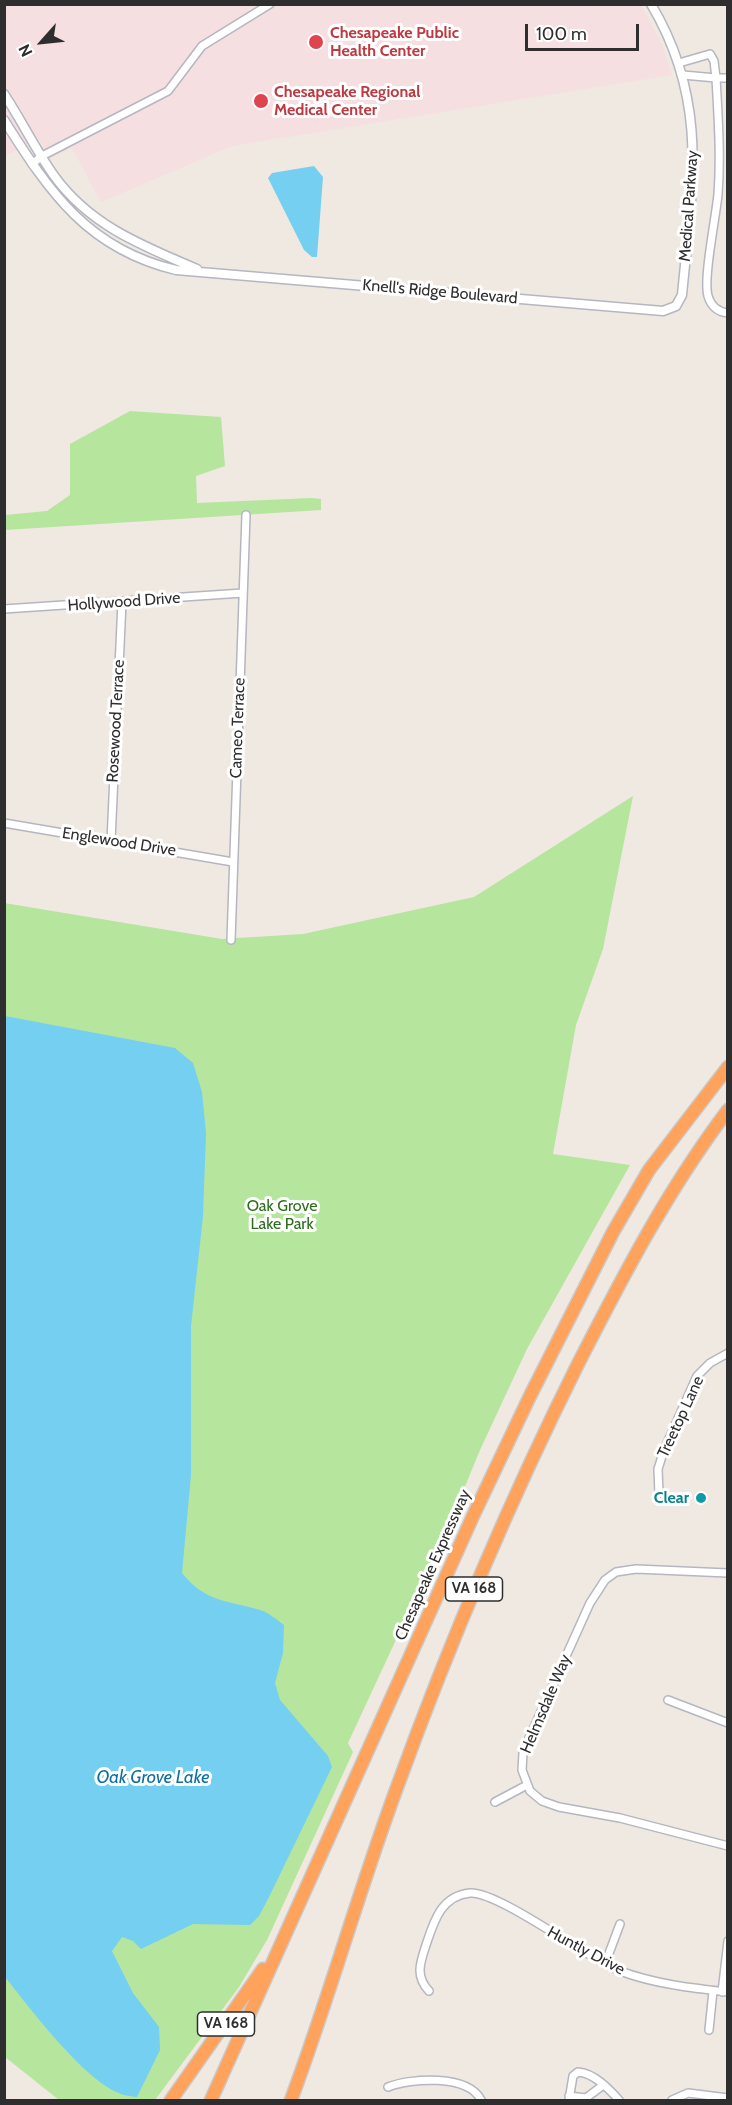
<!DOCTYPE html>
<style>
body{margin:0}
#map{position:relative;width:732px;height:2105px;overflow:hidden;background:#efe9e1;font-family:Cabin,sans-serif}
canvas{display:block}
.frame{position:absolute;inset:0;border:6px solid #2e2e2e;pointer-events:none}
.north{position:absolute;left:12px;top:12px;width:60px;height:60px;-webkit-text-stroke:4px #fff;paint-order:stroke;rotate:243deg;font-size:16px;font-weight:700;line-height:24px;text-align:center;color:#2e2e2e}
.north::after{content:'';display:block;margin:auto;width:21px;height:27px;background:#2e2e2e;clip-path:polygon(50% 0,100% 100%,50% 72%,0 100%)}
.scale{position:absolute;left:525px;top:24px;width:114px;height:27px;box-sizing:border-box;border:3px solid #2e2e2e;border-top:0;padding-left:8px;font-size:18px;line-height:21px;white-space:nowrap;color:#2e2e2e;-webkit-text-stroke:4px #fff;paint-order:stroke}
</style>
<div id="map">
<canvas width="732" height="2105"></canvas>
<div class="frame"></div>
<div class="north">N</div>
<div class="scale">100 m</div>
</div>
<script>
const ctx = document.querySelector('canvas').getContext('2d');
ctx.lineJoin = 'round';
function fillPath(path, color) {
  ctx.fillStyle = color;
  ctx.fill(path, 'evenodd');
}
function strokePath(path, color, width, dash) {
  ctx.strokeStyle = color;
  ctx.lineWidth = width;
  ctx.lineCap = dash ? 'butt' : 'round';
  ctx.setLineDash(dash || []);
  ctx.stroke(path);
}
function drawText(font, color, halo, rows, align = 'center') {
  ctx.font = font + ' Cabin,sans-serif';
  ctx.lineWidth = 6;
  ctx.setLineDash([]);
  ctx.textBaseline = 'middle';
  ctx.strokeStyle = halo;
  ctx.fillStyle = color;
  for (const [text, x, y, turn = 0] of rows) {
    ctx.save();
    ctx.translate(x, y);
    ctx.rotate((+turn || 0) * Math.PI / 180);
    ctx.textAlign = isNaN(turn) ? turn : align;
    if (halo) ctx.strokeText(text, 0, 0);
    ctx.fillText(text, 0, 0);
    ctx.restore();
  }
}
const medical = new Path2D(`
 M4,5H641L662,44L672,75L232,146L101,202L72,148L50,159L39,140L5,156Z`);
const green = new Path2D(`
 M130,411L221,417L225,466L196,476L197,503L311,498L321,499V510L5,530V515L47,511L70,495V444Z
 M633,796L603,949L576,1025L553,1154L630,1165L527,1349L480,1450L447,1530L348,1743L353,1752L267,1940L239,1987L155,2100H59L5,2057L4,903L222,939L303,934L474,897Z`);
const water = new Path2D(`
 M314,166L323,177L317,257H312L304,250L268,178L272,173Z
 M5,1016L175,1048L193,1063L202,1092L206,1133L203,1216L191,1326V1475L182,1573C206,1603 227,1600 260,1610C268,1612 277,1620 284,1625L283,1653L275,1683L280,1700L328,1756L332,1767L269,1897L259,1916L250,1925L193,1924L141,1949L133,1941L122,1937L112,1951L133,1993L159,2027L160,2050L137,2097C131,2096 124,2096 119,2093C84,2080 29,2007 5,1977Z`);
const minor = new Path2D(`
 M679,63L710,54L714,61L716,78L683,75
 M728,78H716C718,116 721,155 718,194C716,217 703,278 708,296C711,306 718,312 728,313
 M32,164L42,156L168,91L202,46L270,4
 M4,609L243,593
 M4,823L233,862
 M111,841L122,602
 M231,940L246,515
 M659,1494L658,1469L664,1450L697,1376L710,1363L728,1353
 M728,1573L636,1569L616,1572L605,1580L590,1603L530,1736L523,1753L522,1770L530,1791L542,1801L559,1807L620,1818L728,1846
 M668,1700L728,1723
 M495,1802L527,1785
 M605,1964L620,1924
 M429,1991C415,1976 420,1963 426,1945C434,1921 441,1896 470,1893C498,1891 585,1957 620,1971C655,1984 691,1988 728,1992
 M722,1992L728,1941
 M709,2030L713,1991
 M388,2087C411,2078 468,2074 481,2100
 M569,2096L586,2098L602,2086
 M569,2100L573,2076L578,2072C594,2073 609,2089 619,2100
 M672,2100L688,2093L728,2098`);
const tertiary = new Path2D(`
 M4,94C22,121 36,151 55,177C91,226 143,246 197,269
 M4,120C50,193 88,249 176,270L663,311L676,306L682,295C692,188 710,103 651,4`);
const motorway = new Path2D(`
 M171,2100L263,1969
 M211,2100L473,1516L530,1396L613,1232L649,1170L728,1067
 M291,2100C329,1998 358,1893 396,1790C449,1644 509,1502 578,1364C623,1276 668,1189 728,1110`);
const markers = [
 [316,42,8,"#e0444e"],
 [261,101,8,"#e0444e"],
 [701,1498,6,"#0f9aa8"]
];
const shields = [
 [474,1589,57],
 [226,2024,57]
];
const shieldNames = [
 ["VA 168",474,1589],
 ["VA 168",226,2024]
];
const healthNames = [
 ["Chesapeake Public",330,33],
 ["Health Center",330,51],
 ["Chesapeake Regional",274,92],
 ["Medical Center",274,110]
];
const streetNames = [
 ["Medical Parkway",689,206,-86],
 ["Knell's Ridge Boulevard",440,292,5],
 ["Hollywood Drive",124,602,-4],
 ["Rosewood Terrace",116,721,-87],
 ["Cameo Terrace",238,728,-88],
 ["Englewood Drive",119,842,9],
 ["Treetop Lane",681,1417,-65],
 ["Chesapeake Expressway",433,1565,-66],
 ["Helmsdale Way",546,1704,-67],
 ["Huntly Drive",586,1951,28]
];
const parkNames = [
 ["Oak Grove",282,1206],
 ["Lake Park",282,1224]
];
const cultureNames = [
 ["Clear",689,1498]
];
const waterNames = [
 ["Oak Grove Lake",153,1778]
];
fillPath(medical, '#f5dfe0');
fillPath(green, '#b6e59e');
fillPath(water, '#75cff0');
strokePath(minor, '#b4b7c1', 10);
strokePath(tertiary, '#b4b7c1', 11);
strokePath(motorway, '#c9c9c9', 15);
strokePath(minor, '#fff', 7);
strokePath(tertiary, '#fff', 8);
strokePath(motorway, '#ffa35c', 12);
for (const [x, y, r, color] of markers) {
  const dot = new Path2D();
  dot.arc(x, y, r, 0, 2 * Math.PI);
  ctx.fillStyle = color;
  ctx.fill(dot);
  strokePath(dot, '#fff', 2);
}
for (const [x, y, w] of shields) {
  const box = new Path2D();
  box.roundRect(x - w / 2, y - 12, w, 24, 4.5);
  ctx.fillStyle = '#fff';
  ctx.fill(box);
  strokePath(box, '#2e2e2e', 1.5);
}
drawText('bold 15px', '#2e2e2e', null, shieldNames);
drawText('bold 16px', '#be3a42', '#fff', healthNames, 'left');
drawText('16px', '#2e2e2e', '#fff', streetNames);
drawText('16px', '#2c6e1b', '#fff', parkNames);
drawText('bold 16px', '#0d838f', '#fff', cultureNames, 'right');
drawText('italic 18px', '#0d6fa3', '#fff', waterNames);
</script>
